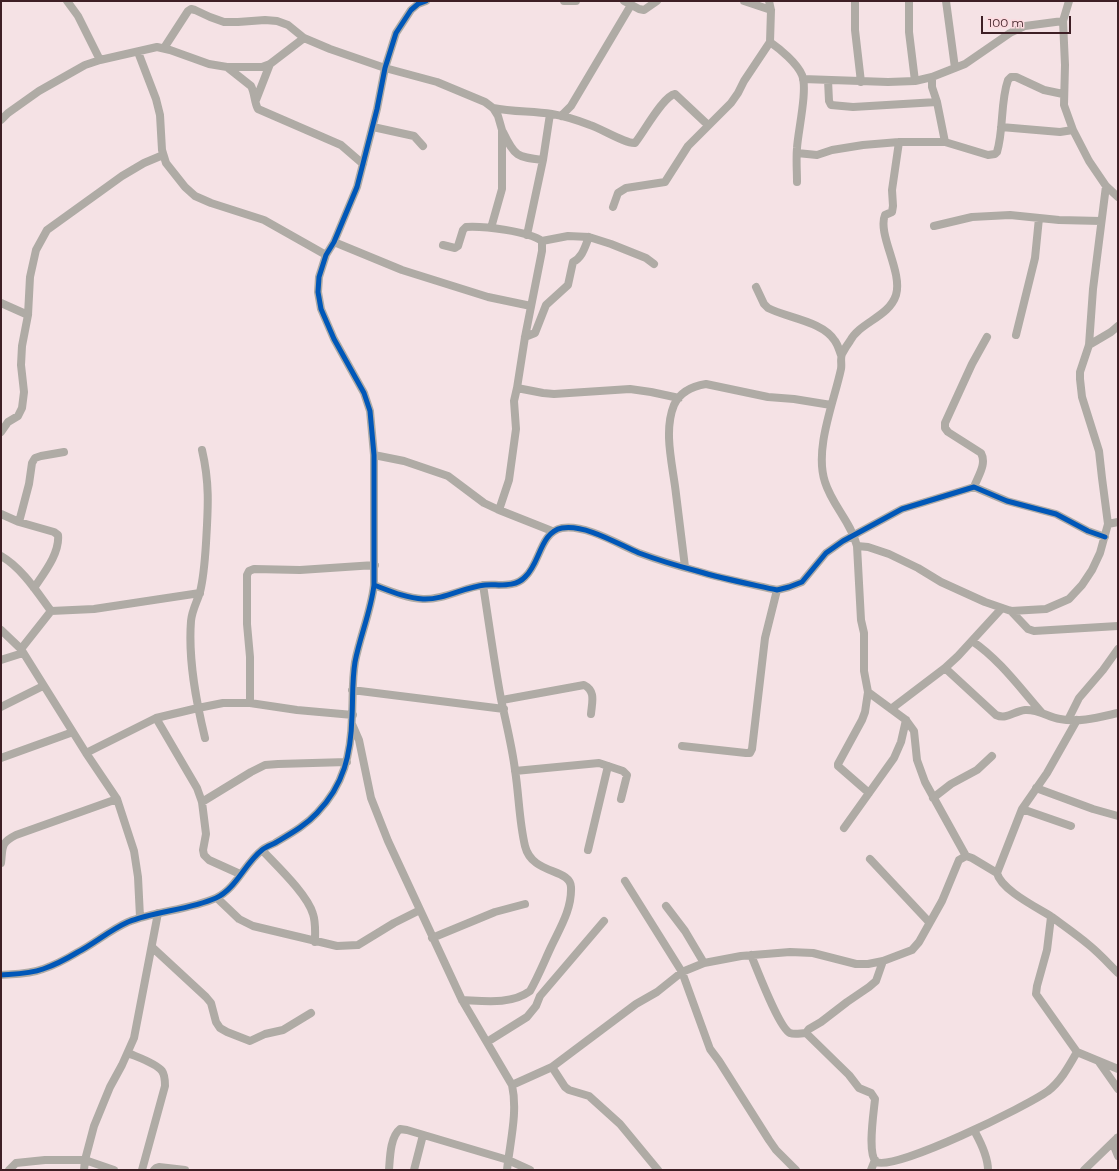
<!DOCTYPE html>
<style>
body{margin:0}
#map{position:relative;width:1119px;height:1171px;overflow:hidden;background:#f5e2e5;font-family:Montserrat,sans-serif}
canvas{display:block}
.frame{position:absolute;inset:0;border:2px solid #3e1f25;pointer-events:none}
.scale{position:absolute;left:981px;top:16px;width:90px;height:18px;box-sizing:border-box;border:2px solid #3e1f25;border-top:0;padding-left:5px;font-size:12px;line-height:14px;white-space:nowrap;color:#3e1f25;-webkit-text-stroke:3px #fddadf;paint-order:stroke}
</style>
<div id="map">
<canvas width="1119" height="1171"></canvas>
<div class="frame"></div>
<div class="scale">100 m</div>
</div>
<script>
const ctx = document.querySelector('canvas').getContext('2d');
ctx.lineJoin = 'round';
function strokePath(path, color, width, dash) {
  ctx.strokeStyle = color;
  ctx.lineWidth = width;
  ctx.lineCap = dash ? 'butt' : 'round';
  ctx.setLineDash(dash || []);
  ctx.stroke(path);
}
const minor = new Path2D(`
 M67,1L78,16L100,60
 M564,1H576
 M624,1L639,9L644,10L657,1
 M744,1L771,10
 M769,1L771,10L770,42C780,49 797,63 802,75C808,89 798,131 797,148C796,159 797,171 797,182
 M855,1V30L861,82
 M909,1V32L915,81
 M946,1L955,68
 M1069,1L1063,21L1065,65L1064,105L1073,130L1089,161L1106,186L1118,197
 M164,48L188,11L191,9L195,10L210,17L224,22H238L265,20L277,21L288,25L304,38L330,49L385,68L437,82L485,102L493,108L498,116L502,130V189L491,228
 M138,52L156,99L160,115L162,150L166,163L185,187L195,196L211,203L264,220L326,255
 M227,67H262L270,64L304,38
 M932,77V87L937,102L945,142
 M803,79L888,82L915,81L932,77L965,64L1010,33L1025,26L1063,21
 M828,80L829,101L831,105L853,107L937,102
 M256,100L270,64
 M493,108C513,112 532,111 552,114C565,116 577,120 590,125C602,129 626,144 635,143C644,132 663,96 675,94L708,125
 M561,116L571,106L631,5
 M1,120L8,113L39,91L85,65L100,60L157,47L170,50L209,64L227,67L251,86C255,93 254,102 258,109L341,145L363,164
 M373,127L414,136L423,146
 M1001,127L1060,132L1073,130
 M503,132C515,157 517,157 543,160
 M899,142L892,190L893,206L892,212L885,215C877,234 903,272 896,295C889,317 860,322 850,341C847,345 844,350 842,354C840,358 842,364 841,369C834,402 814,449 825,482C832,505 851,522 857,546L861,620L864,633V671L868,692L906,720L914,731L917,760L925,782L966,856
 M797,153L817,155L832,150L863,145L899,142H945L988,155L995,154L997,152C1004,129 1000,103 1008,80L1011,77H1016L1044,90L1063,94
 M613,207L618,193L626,188L665,182L688,146L731,103L738,93L744,81L770,42
 M934,226L972,217L1010,215L1059,220L1101,221
 M527,235L543,160L550,114
 M542,241L568,236L589,237L611,244L646,258L654,264
 M334,242L402,270L488,297L531,306
 M443,245L455,248L458,246L463,230L466,227C484,226 528,231 542,241V251L525,337L517,388L514,401L516,429L509,480L499,510
 M756,287L764,304L768,308C787,318 823,321 835,341C838,345 839,350 841,355
 M1,303L28,315
 M1016,335L1035,258L1039,218
 M525,337L535,333L546,305L568,285L573,262C583,257 585,246 589,237
 M1089,345L1111,332L1118,326
 M517,388L543,393L554,394L630,389L651,392L679,398
 M1,432L8,422L18,416L22,408L24,392L21,365L22,346L28,315L30,277L36,250L47,230L122,176L144,163L163,155
 M202,450C210,484 208,509 206,543C205,559 204,576 200,592C197,602 192,610 191,621C188,660 196,701 205,738
 M374,455L404,461L448,476L484,503L499,510L552,531
 M974,487C978,476 987,464 981,453L948,432L945,428V423L972,364L987,337
 M1,514L19,522L54,532L58,535C60,553 44,573 34,588
 M19,522L29,484L32,463L35,458L41,456L64,452
 M1108,524L1118,522
 M857,546L868,547L889,554L918,568L941,582L985,602L1011,611L1046,609L1069,599L1082,585L1092,570L1100,553L1108,524L1102,478L1099,451L1082,397L1080,379V372L1089,345L1093,289L1106,186
 M1,556C22,568 37,592 51,611
 M685,567C682,543 679,518 676,494C673,466 663,432 674,405C680,392 693,386 706,384L768,397L794,399L831,405
 M374,585C390,591 406,598 423,599C444,600 464,587 485,585C498,584 515,588 525,577C540,564 540,532 562,528C585,524 618,544 639,553C658,560 678,566 697,571C723,579 750,584 777,590L789,587L802,582L826,553L843,541L902,509L974,487L1007,501L1056,514L1088,531L1105,537
 M1011,611L1028,629L1034,631L1118,626
 M1,630L21,649L86,753L117,799L134,851L138,877L140,917
 M972,641C999,659 1020,688 1042,713
 M21,649L51,611L94,609L200,593
 M1,660L23,653
 M945,668L996,715C1007,720 1014,711 1025,710C1038,709 1048,717 1060,719C1079,723 1100,717 1118,713
 M352,690L504,709
 M868,692L865,712L862,720L838,764V766L869,793
 M502,700L584,685C596,691 592,702 591,714
 M250,703V657L247,624V575L249,571L254,569L300,570L375,565
 M1,707L43,686
 M891,709L945,668L958,656L1002,608
 M156,718L197,788L202,802L206,834L203,850L204,855L209,860L240,874
 M1068,720L1079,698L1103,670L1118,649
 M1077,720L1047,773L1022,809L997,873C1001,890 1038,908 1052,917C1064,926 1077,935 1089,945C1099,953 1108,963 1118,973
 M352,724L359,740L371,798L388,841L462,1000L512,1085C518,1112 510,1142 507,1170
 M682,746L746,753H750L752,749L765,638L777,590
 M86,753L156,718L198,708L223,703H250L297,710L353,715
 M1,758L73,732
 M515,771L599,763L623,771L627,775L621,799
 M1036,788L1093,809L1118,816
 M933,798L951,784L977,770L992,756
 M202,802L251,772L265,765L278,764L347,762
 M1022,809L1071,826
 M844,828L894,758L901,742L906,720
 M262,850C277,866 307,894 313,914C316,923 315,932 315,942
 M588,850L608,766
 M870,859L929,922
 M1,863C3,847 0,843 16,835L117,799
 M625,881L682,972L710,1049L719,1061L769,1140L776,1150L796,1170
 M217,898L239,919L253,926L337,946L358,945L394,923L420,910
 M666,906L685,931L704,963
 M1051,917L1047,950L1037,986L1036,994L1077,1052L1118,1069
 M432,938L495,912L525,904
 M153,948L206,997L211,1003L216,1022L220,1028L227,1032L250,1041L265,1034L283,1030L311,1013
 M751,955C757,969 779,1028 790,1033C795,1035 801,1033 806,1033
 M883,961L876,981L869,987L847,1002L821,1022L809,1029L806,1033L849,1075L859,1088L871,1093L875,1099C874,1111 867,1153 876,1162C896,1171 1027,1106 1048,1091C1061,1081 1069,1066 1077,1052
 M1,975C15,974 30,974 43,969C55,965 68,958 78,952C95,943 110,930 128,922C155,911 189,910 216,898C236,889 245,863 262,850C265,847 271,845 275,843C290,834 305,826 317,813C344,785 351,754 352,716C353,698 352,680 355,662C360,636 371,611 374,585V455L370,411L364,393L334,339L321,309L318,292L319,277L326,255L334,242L357,187L377,109L385,68L396,33L411,10L418,4L426,1
 M462,1000C484,1001 511,1005 530,991C538,977 544,962 551,947C560,928 572,909 571,887C570,868 532,875 525,846C519,821 519,795 515,770C512,746 506,723 501,699C494,661 489,623 483,585
 M487,1042L527,1017L536,1006L540,996L604,921
 M128,1053C137,1057 156,1063 162,1071C165,1075 165,1081 165,1086L142,1170
 M1099,1062L1118,1089
 M552,1067L565,1087L569,1090L589,1096L620,1124L658,1170
 M512,1085L552,1067L636,1004L657,992L682,972L704,963L741,956L790,952L813,953L856,964H868L883,961L912,950L919,942L942,901L959,860L966,856L972,858L997,873
 M975,1132C981,1143 988,1157 988,1170
 M1117,1138L1114,1146L1118,1156
 M9,1170L16,1163L45,1160H85L114,1170
 M84,1170L85,1160L94,1126L110,1087L122,1065L134,1038L158,913
 M154,1170L156,1168L159,1167L185,1170
 M389,1170C390,1158 390,1137 400,1129L407,1130L508,1160L530,1170
 M414,1170L423,1135
 M871,1170L875,1160
 M1084,1170L1117,1138`);
const cycleway = new Path2D(`
 M374,585C390,591 406,598 423,599C444,600 464,587 485,585C498,584 515,588 525,577C540,564 540,532 562,528C585,524 618,544 639,553C658,560 678,566 697,571C723,579 750,584 777,590L789,587L802,582L826,553L843,541L902,509L974,487L1007,501L1056,514L1088,531L1105,537
 M1,975C15,974 30,974 43,969C55,965 68,958 78,952C95,943 110,930 128,922C155,911 189,910 216,898C236,889 245,863 262,850C265,847 271,845 275,843C290,834 305,826 317,813C344,785 351,754 352,716C353,698 352,680 355,662C360,636 371,611 374,585V455L370,411L364,393L334,339L321,309L318,292L319,277L326,255L334,242L357,187L377,109L385,68L396,33L411,10L418,4L426,1`);
strokePath(minor, '#afaba5', 8);
strokePath(cycleway, '#0057b8', 5);
</script>
